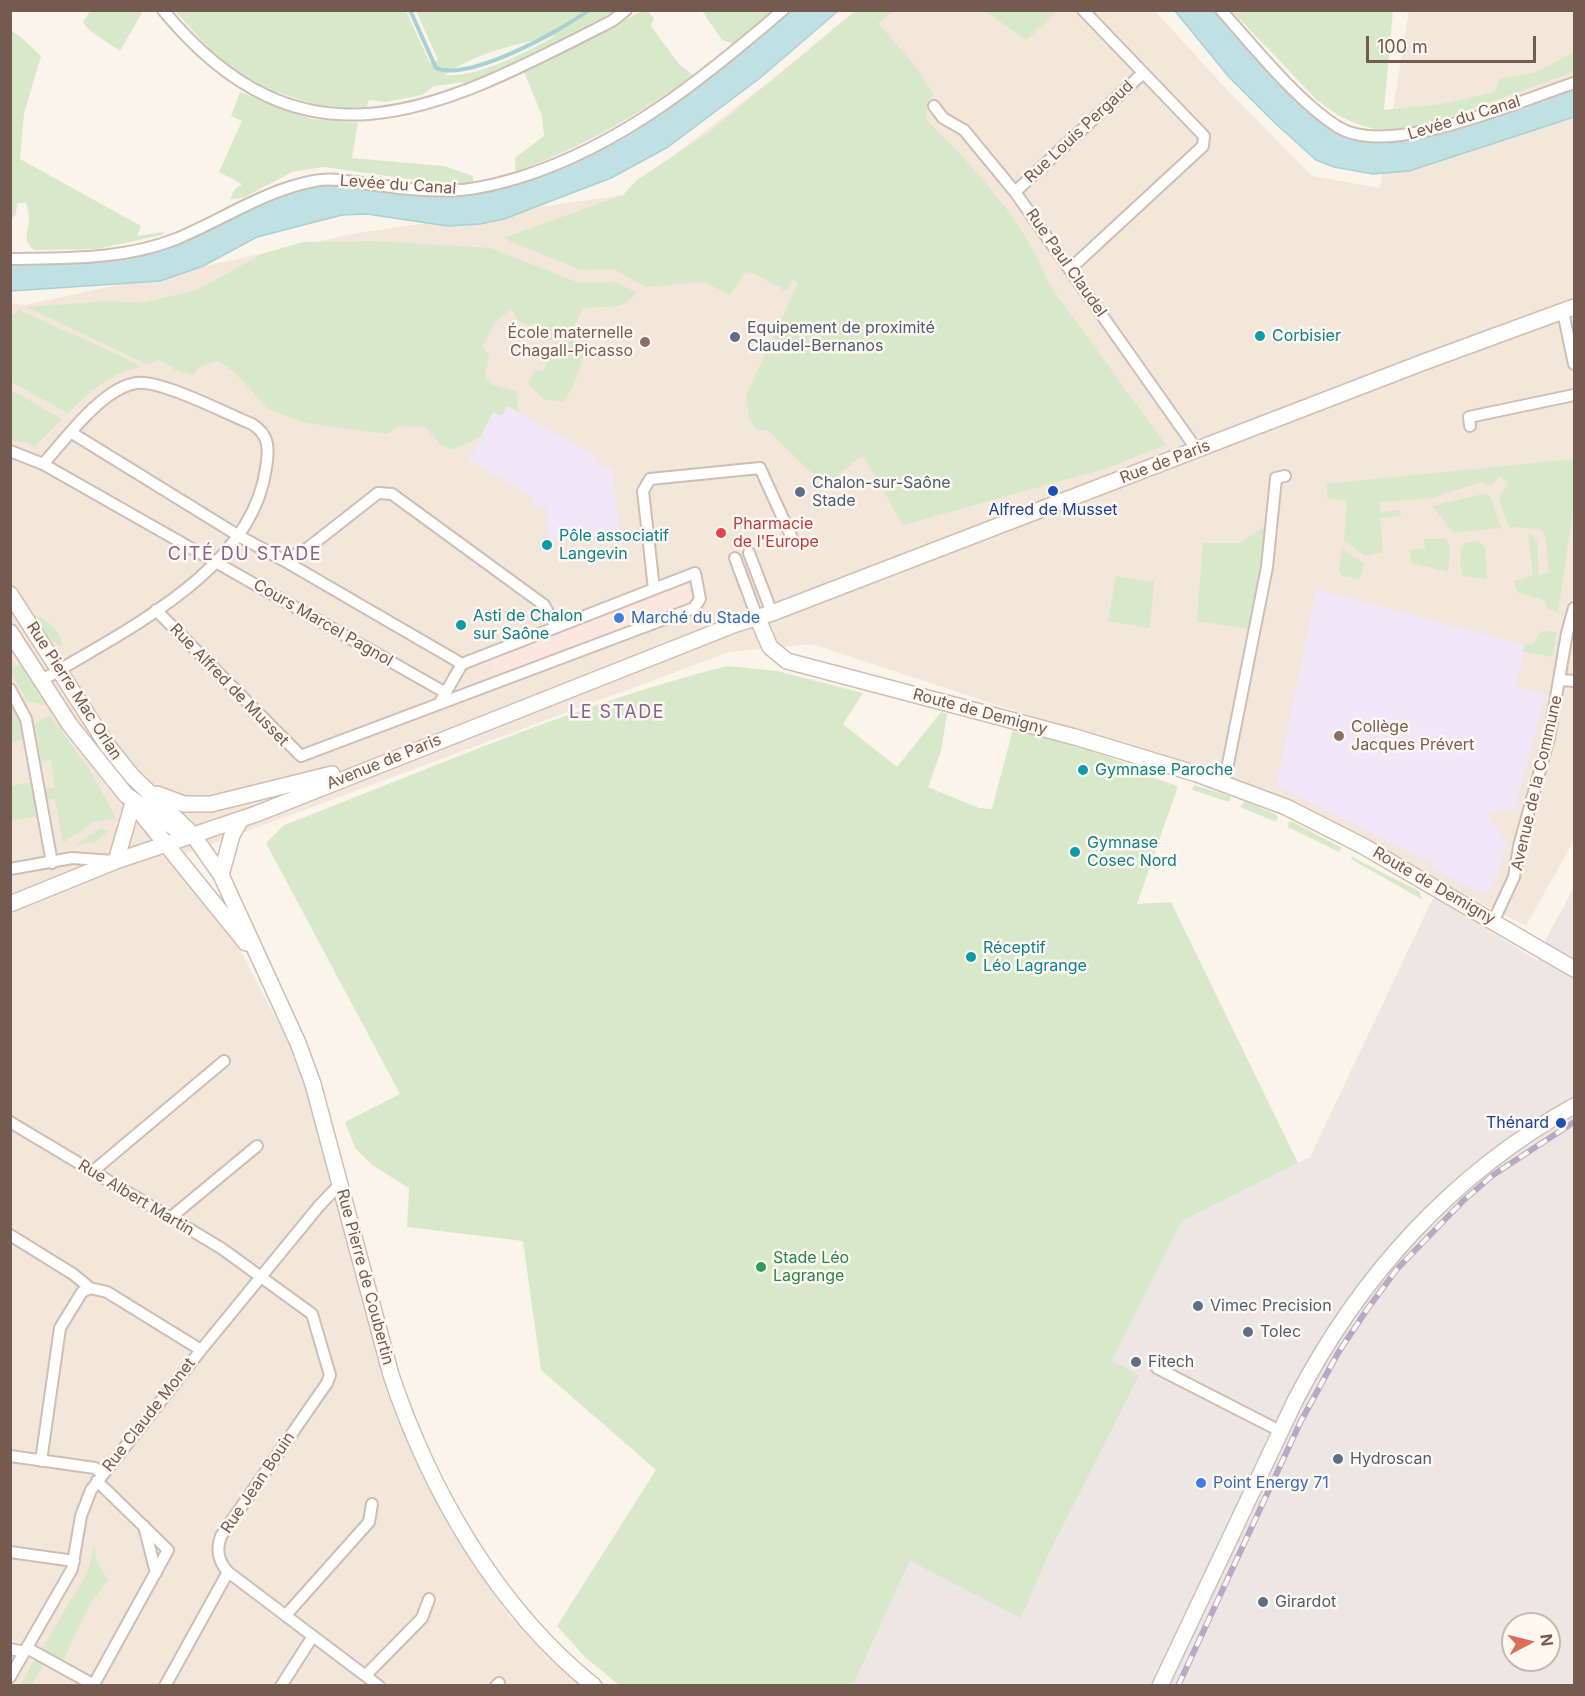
<!DOCTYPE html>
<meta charset="utf-8">
<style>
body{margin:0}
#map{position:relative;width:1585px;height:1696px;overflow:hidden;background:#fbf4eb;font-family:Inter,sans-serif}
canvas{display:block}
.frame{position:absolute;inset:0;border:12px solid #755a4f;pointer-events:none}
.north{position:absolute;left:1501px;top:1612px;width:60px;height:60px;box-sizing:border-box;background:#fef8f1;border:2px solid #c7b9b0;border-radius:50%;rotate:83deg;font-size:16px;font-weight:700;line-height:24px;text-align:center;color:#755a4f}
.north::after{content:'';display:block;margin:auto;width:21px;height:27px;background:#dc6e59;clip-path:polygon(50% 0,100% 100%,50% 72%,0 100%)}
.scale{position:absolute;left:1366px;top:36px;width:170px;height:27px;box-sizing:border-box;border:3px solid #755a4f;border-top:0;padding-left:8px;font-size:18px;line-height:21px;white-space:nowrap;color:#755a4f;-webkit-text-stroke:4px #fef8f1;paint-order:stroke}
</style>
<div id="map">
<canvas width="1585" height="1696"></canvas>
<div class="frame"></div>
<div class="north">N</div>
<div class="scale">100 m</div>
</div>
<script>
const ctx = document.querySelector('canvas').getContext('2d');
ctx.lineJoin = 'round';
function fillPath(path, color) {
  ctx.fillStyle = color;
  ctx.fill(path, 'evenodd');
}
function strokePath(path, color, width, dash) {
  ctx.strokeStyle = color;
  ctx.lineWidth = width;
  ctx.lineCap = dash ? 'butt' : 'round';
  ctx.setLineDash(dash || []);
  ctx.stroke(path);
}
function drawText(font, color, halo, rows, align = 'center') {
  ctx.font = font + ' Inter,sans-serif';
  ctx.lineWidth = 5;
  ctx.setLineDash([]);
  ctx.textBaseline = 'middle';
  ctx.strokeStyle = halo;
  ctx.fillStyle = color;
  for (const [text, x, y, turn = 0] of rows) {
    ctx.save();
    ctx.translate(x, y);
    ctx.rotate((+turn || 0) * Math.PI / 180);
    ctx.textAlign = isNaN(turn) ? turn : align;
    if (halo) ctx.strokeText(text, 0, 0);
    ctx.fillText(text, 0, 0);
    ctx.restore();
  }
}
const residential = new Path2D(`
 M860,11H1155L1229,92L1312,176L1380,188L1409,11H1574V840L1526,926L1265,793L812,644L729,652L183,855L239,948L290,1045L326,1144L394,1403L478,1567L510,1618L592,1675L581,1686L11,1685L10,303L25,305L357,233L623,195Z`);
const commercial = new Path2D(`
 M686,582L694,601L496,676L488,657Z`);
const industrial = new Path2D(`
 M1574,887V1685L846,1686L855,1681L910,1561L1021,1617L1049,1554L1138,1375L1111,1362L1182,1221L1310,1157L1434,896L1538,961L1547,937ZM1513,1624H1549V1660H1513Z`);
const education = new Path2D(`
 M507,406L599,458L600,468L613,467L619,533L549,541L546,507L534,508L532,497L469,460L493,412Z
 M1316,589L1525,645L1516,687L1546,694L1515,810L1491,811L1488,817L1508,842L1494,887L1488,892L1480,893L1432,869L1431,860L1419,857L1276,786Z`);
const green = new Path2D(`
 M856,10L894,11L878,23L917,68L933,94L927,103L926,120C975,168 1025,221 1050,286L1166,445L1107,468L903,525L863,455L825,486L768,430H757L750,420L746,396L798,283L793,280L786,291L753,273L745,272L730,295L704,282L646,287L614,269L580,270L503,238L623,195L637,180L711,131Z
 M90,11V10L143,11L120,51L90,31L83,22Z
 M175,11H406L430,63L438,60L416,11H616L504,71L466,82L434,86L422,95L386,102L369,100L367,107L329,109L252,84L219,60ZM555,36C528,52 476,78 445,75C475,53 519,43 555,36Z
 M642,11H648L654,18L651,26L679,64L693,75C638,116 580,148 516,172L515,158L544,136L542,116L524,72Z
 M702,11H772L734,44L722,40Z
 M985,11H1057L1026,40Z
 M1232,11H1393L1384,110L1442,104L1495,92L1500,79L1536,72L1574,52V72L1431,123L1390,133L1360,125L1339,116L1317,100Z
 M11,31L21,37L41,56L24,114L20,159L141,226L137,236L164,232L162,235L97,249L34,250C21,239 29,230 29,218C29,213 27,207 26,203H17L16,214L11,221Z
 M240,92L311,119L358,123L352,158L444,166L473,176V182L438,183L323,167L292,172L243,198L230,199L235,189L242,184L219,172L242,121L231,116Z
 M376,241L491,248L579,283L614,282L637,292C622,313 605,304 582,309L571,333L575,341L584,347C585,361 572,391 563,402L544,399L528,384L534,371L545,370L546,359L556,341L538,340L534,334L538,329L535,322L529,326L518,321L511,308L493,325L483,347L489,355L485,377L493,385L516,391L519,412L508,406L501,416L493,412L480,438L451,450L441,445L425,427L399,426L387,434L307,423L270,410L235,373L218,361L199,367L193,375L176,370L158,359L151,364L144,363L26,307L110,301L142,303L197,290L262,254L303,242Z
 M19,310L126,358L140,367C109,374 90,391 68,413L11,382V317Z
 M11,390L62,419L34,447L27,442H11Z
 M1574,459V504L1558,613L1547,608L1545,601L1517,592L1514,581L1533,576L1528,534L1532,535L1537,542L1539,575L1549,572L1545,535L1541,529L1509,527L1499,499L1508,482L1499,476L1492,486L1481,482L1431,498L1380,502V512L1400,510L1401,516L1380,518L1383,552L1365,556L1344,540L1347,501L1327,498V484Z
 M1483,494L1490,496L1501,528L1454,533L1432,506Z
 M1266,525L1261,570L1249,629L1197,621L1203,543H1241Z
 M1424,539H1446L1450,547L1448,572L1412,563L1409,550L1425,548Z
 M1477,541L1485,546L1487,579L1463,576C1460,565 1458,552 1465,543Z
 M1342,549L1364,564L1360,579L1341,576L1339,569Z
 M1116,576L1154,582L1150,628L1108,621Z
 M40,617C51,623 62,634 62,647L50,639L36,619Z
 M1542,631L1557,632L1552,657L1523,651L1525,645L1533,644Z
 M21,665L47,706L27,701L11,673V668Z
 M727,666L777,671L863,693L843,724L897,767L941,712L947,714L941,751L928,787L979,808L992,809L1013,729L1069,741L1104,752V755L1138,769L1137,772L1178,786L1137,904L1171,902L1298,1163L1182,1221L1112,1361L1139,1375L1049,1554L1021,1618L910,1561L855,1681L846,1685H619L585,1657L557,1626L656,1470L541,1370L523,1241L407,1227L409,1188L372,1165L355,1148L345,1122L400,1094L266,843L284,825C430,769 576,704 727,666Z
 M17,707L25,739L11,742L10,710Z
 M50,715L89,769L117,819L96,821L63,843L55,799L46,800L45,789L55,787L51,760L41,761L35,724Z
 M33,782L39,816L11,821L10,786Z
 M1194,785L1230,796L1231,799L1229,802L1192,790Z
 M1245,801L1275,814L1278,817L1276,822L1240,807Z
 M1289,822H1293L1342,848L1339,852L1288,827Z
 M100,828L109,830L96,842L75,845Z
 M1352,857L1419,891L1423,900L1351,859Z
 M94,1546L97,1562L108,1580L91,1602L63,1660L42,1648L87,1573Z
 M35,1659L44,1664L32,1685H20Z`);
const water = new Path2D(`
 M791,11H838L760,78L668,147L611,178L504,219L480,224L448,226L367,214L342,215L257,237L203,266L160,281L11,291L10,263L159,249L203,233L279,196L317,184L354,185L429,195L473,194L527,180L592,153L631,132Z
 M1175,11H1215L1277,78L1364,140L1392,143L1423,137L1574,87V117L1409,171L1373,174L1334,167L1316,160L1275,123L1229,77Z`);
const stream = new Path2D(`
 M410,10L436,68C469,82 560,31 589,10`);
const minor = new Path2D(`
 M163,10C307,185 445,106 612,21L626,10
 M1221,10C1253,46 1298,102 1338,127C1389,159 1519,101 1574,83
 M934,106L943,118L964,130L1015,192L1197,450
 M1015,192L1143,73
 M10,259C66,258 123,260 176,239C222,220 265,190 314,181C332,177 351,182 368,184C398,188 428,192 459,190C480,189 501,183 521,177C622,145 704,78 783,10
 M1070,269L1203,146L1204,136L1083,10
 M1563,312L1574,364
 M1470,426L1469,417L1574,395
 M72,433L239,536L283,560L304,551L378,493L392,494L544,605L556,626
 M10,451L43,464L446,693
 M749,553L772,613
 M735,558L757,617
 M283,560L462,664
 M654,589L643,491L650,479L760,468L791,536
 M156,610L301,756L306,754L694,608L700,599L695,573L462,664L439,704
 M1561,680L1574,681
 M41,681C120,632 252,573 266,468C269,450 270,435 252,424C227,414 160,379 136,383C101,389 66,439 43,464
 M10,689L26,719L52,863
 M1224,784L1267,567L1276,478L1285,476
 M10,869L72,858L113,861
 M1494,920L1514,877L1519,846L1549,738L1567,633L1574,608
 M10,1122L221,1248L312,1314L330,1375L327,1383L221,1536C216,1550 218,1561 228,1572L379,1686
 M92,1172L224,1061
 M170,1218L257,1146
 M10,1235L73,1274L90,1288L107,1292L201,1350
 M1157,1368L1280,1431
 M10,1456L95,1468L102,1474
 M41,1461L60,1328L82,1292L90,1288
 M144,1526L156,1573
 M10,1552L74,1561
 M286,1615L369,1522L372,1504
 M27,1648L94,1685
 M10,1649L25,1652
 M366,1675L422,1618L429,1599
 M10,1677L72,1569L81,1516L91,1490L201,1350L319,1206L341,1183
 M93,1686L168,1550L97,1481
 M165,1686L228,1572
 M281,1686L313,1636
 M496,1686L499,1683`);
const secondary = new Path2D(`
 M10,594L107,745L132,776L193,835L221,875L298,1043L313,1084L391,1375C430,1491 497,1608 594,1686
 M757,617L770,647L787,661L1075,737L1197,774L1286,807L1363,846L1574,969
 M10,632L70,725L126,795L186,836
 M157,794L184,804H211L332,774
 M140,812L246,943
 M116,861L133,803
 M221,875L232,835L241,819
 M10,904L116,861L256,814L736,624L772,613L1424,362L1574,307
 M1160,1686L1295,1401C1359,1277 1452,1174 1574,1106`);
const rail = new Path2D(`
 M1178,1686L1300,1423L1338,1353L1366,1311L1397,1269L1464,1200L1493,1175L1574,1122`);
const markers = [
 [1260,336,6,"#0f9aa8"],
 [735,337,6,"#5c6f8a"],
 [645,342,6,"#8d6e63"],
 [1053,491,6,"#1a4fb4"],
 [800,492,6,"#5c6f8a"],
 [721,533,6,"#e0444e"],
 [547,545,6,"#0f9aa8"],
 [619,618,6,"#3f7fe0"],
 [461,625,6,"#0f9aa8"],
 [1339,736,6,"#8d6e63"],
 [1083,770,6,"#0f9aa8"],
 [1075,852,6,"#0f9aa8"],
 [971,957,6,"#0f9aa8"],
 [1561,1123,6,"#1a4fb4"],
 [761,1267,6,"#2e9e5b"],
 [1198,1306,6,"#5c6f8a"],
 [1248,1332,6,"#5c6f8a"],
 [1136,1362,6,"#5c6f8a"],
 [1338,1459,6,"#5c6f8a"],
 [1201,1483,6,"#3f7fe0"],
 [1263,1602,6,"#5c6f8a"]
];
const streetNames = [
 ["Levée du Canal",1464,118,-17],
 ["Rue Louis Pergaud",1079,132,-43],
 ["Levée du Canal",398,185,4],
 ["Rue Paul Claudel",1066,263,55],
 ["Rue de Paris",1165,462,-21],
 ["Cours Marcel Pagnol",323,623,30],
 ["Rue Alfred de Musset",229,685,46],
 ["Rue Pierre Mac Orlan",74,691,57],
 ["Route de Demigny",980,712,15],
 ["Avenue de Paris",384,762,-22],
 ["Avenue de la Commune",1537,783,-77],
 ["Route de Demigny",1434,886,30],
 ["Rue Albert Martin",136,1198,31],
 ["Rue Pierre de Coubertin",365,1277,75],
 ["Rue Claude Monet",149,1415,-52],
 ["Rue Jean Bouin",258,1483,-56]
];
const serviceNames = [
 ["Equipement de proximité",747,328],
 ["Claudel-Bernanos",747,346],
 ["Chalon-sur-Saône",812,483],
 ["Stade",812,501],
 ["Vimec Precision",1210,1306],
 ["Tolec",1260,1332],
 ["Fitech",1148,1362],
 ["Hydroscan",1350,1459],
 ["Girardot",1275,1602]
];
const educationNames = [
 ["École maternelle",633,333],
 ["Chagall-Picasso",633,351],
 ["Collège",1351,727,"left"],
 ["Jacques Prévert",1351,745,"left"]
];
const cultureNames = [
 ["Corbisier",1272,336],
 ["Pôle associatif",559,536],
 ["Langevin",559,554],
 ["Asti de Chalon",473,616],
 ["sur Saône",473,634],
 ["Gymnase Paroche",1095,770],
 ["Gymnase",1087,843],
 ["Cosec Nord",1087,861],
 ["Réceptif",983,948],
 ["Léo Lagrange",983,966]
];
const transitNames = [
 ["Alfred de Musset",1053,510],
 ["Thénard",1549,1123,"right"]
];
const healthNames = [
 ["Pharmacie",733,524],
 ["de l'Europe",733,542]
];
const shopNames = [
 ["Marché du Stade",631,618],
 ["Point Energy 71",1213,1483]
];
const leisureNames = [
 ["Stade Léo",773,1258],
 ["Lagrange",773,1276]
];
const neighbourhoodNames = [
 ["CITÉ DU STADE",245,555],
 ["LE STADE",617,713]
];
fillPath(residential, '#f3e6da');
fillPath(commercial, '#fbe6e0');
fillPath(industrial, '#ede7e3');
fillPath(education, '#f1e7f8');
fillPath(green, '#d8e9ca');
fillPath(water, '#c0e1e4');
strokePath(water, '#a7d1d5', 1.5);
strokePath(stream, '#a7d1d5', 4);
strokePath(minor, '#cfbeb3', 14);
strokePath(secondary, '#d2beb1', 18);
strokePath(minor, '#fff', 10);
strokePath(secondary, '#fff', 15);
strokePath(rail, '#b6a9c6', 6);
strokePath(rail, '#fef8f1', 4, [11]);
for (const [x, y, r, color] of markers) {
  const dot = new Path2D();
  dot.arc(x, y, r, 0, 2 * Math.PI);
  ctx.fillStyle = color;
  ctx.fill(dot);
  strokePath(dot, '#fef8f1', 2);
}
drawText('16px', '#755a4f', '#fef8f1', streetNames);
drawText('16px', '#4e5e75', '#fef8f1', serviceNames, 'left');
drawText('16px', '#785e54', '#fef8f1', educationNames, 'right');
drawText('16px', '#0d838f', '#fef8f1', cultureNames, 'left');
drawText('16px', '#164399', '#fef8f1', transitNames);
drawText('16px', '#be3a42', '#fef8f1', healthNames, 'left');
drawText('16px', '#366cbe', '#fef8f1', shopNames, 'left');
drawText('16px', '#27864d', '#fef8f1', leisureNames, 'left');
ctx.letterSpacing = '1.5px';
drawText('18px', '#806790', '#fef8f1', neighbourhoodNames);
ctx.letterSpacing = '0px';
</script>
